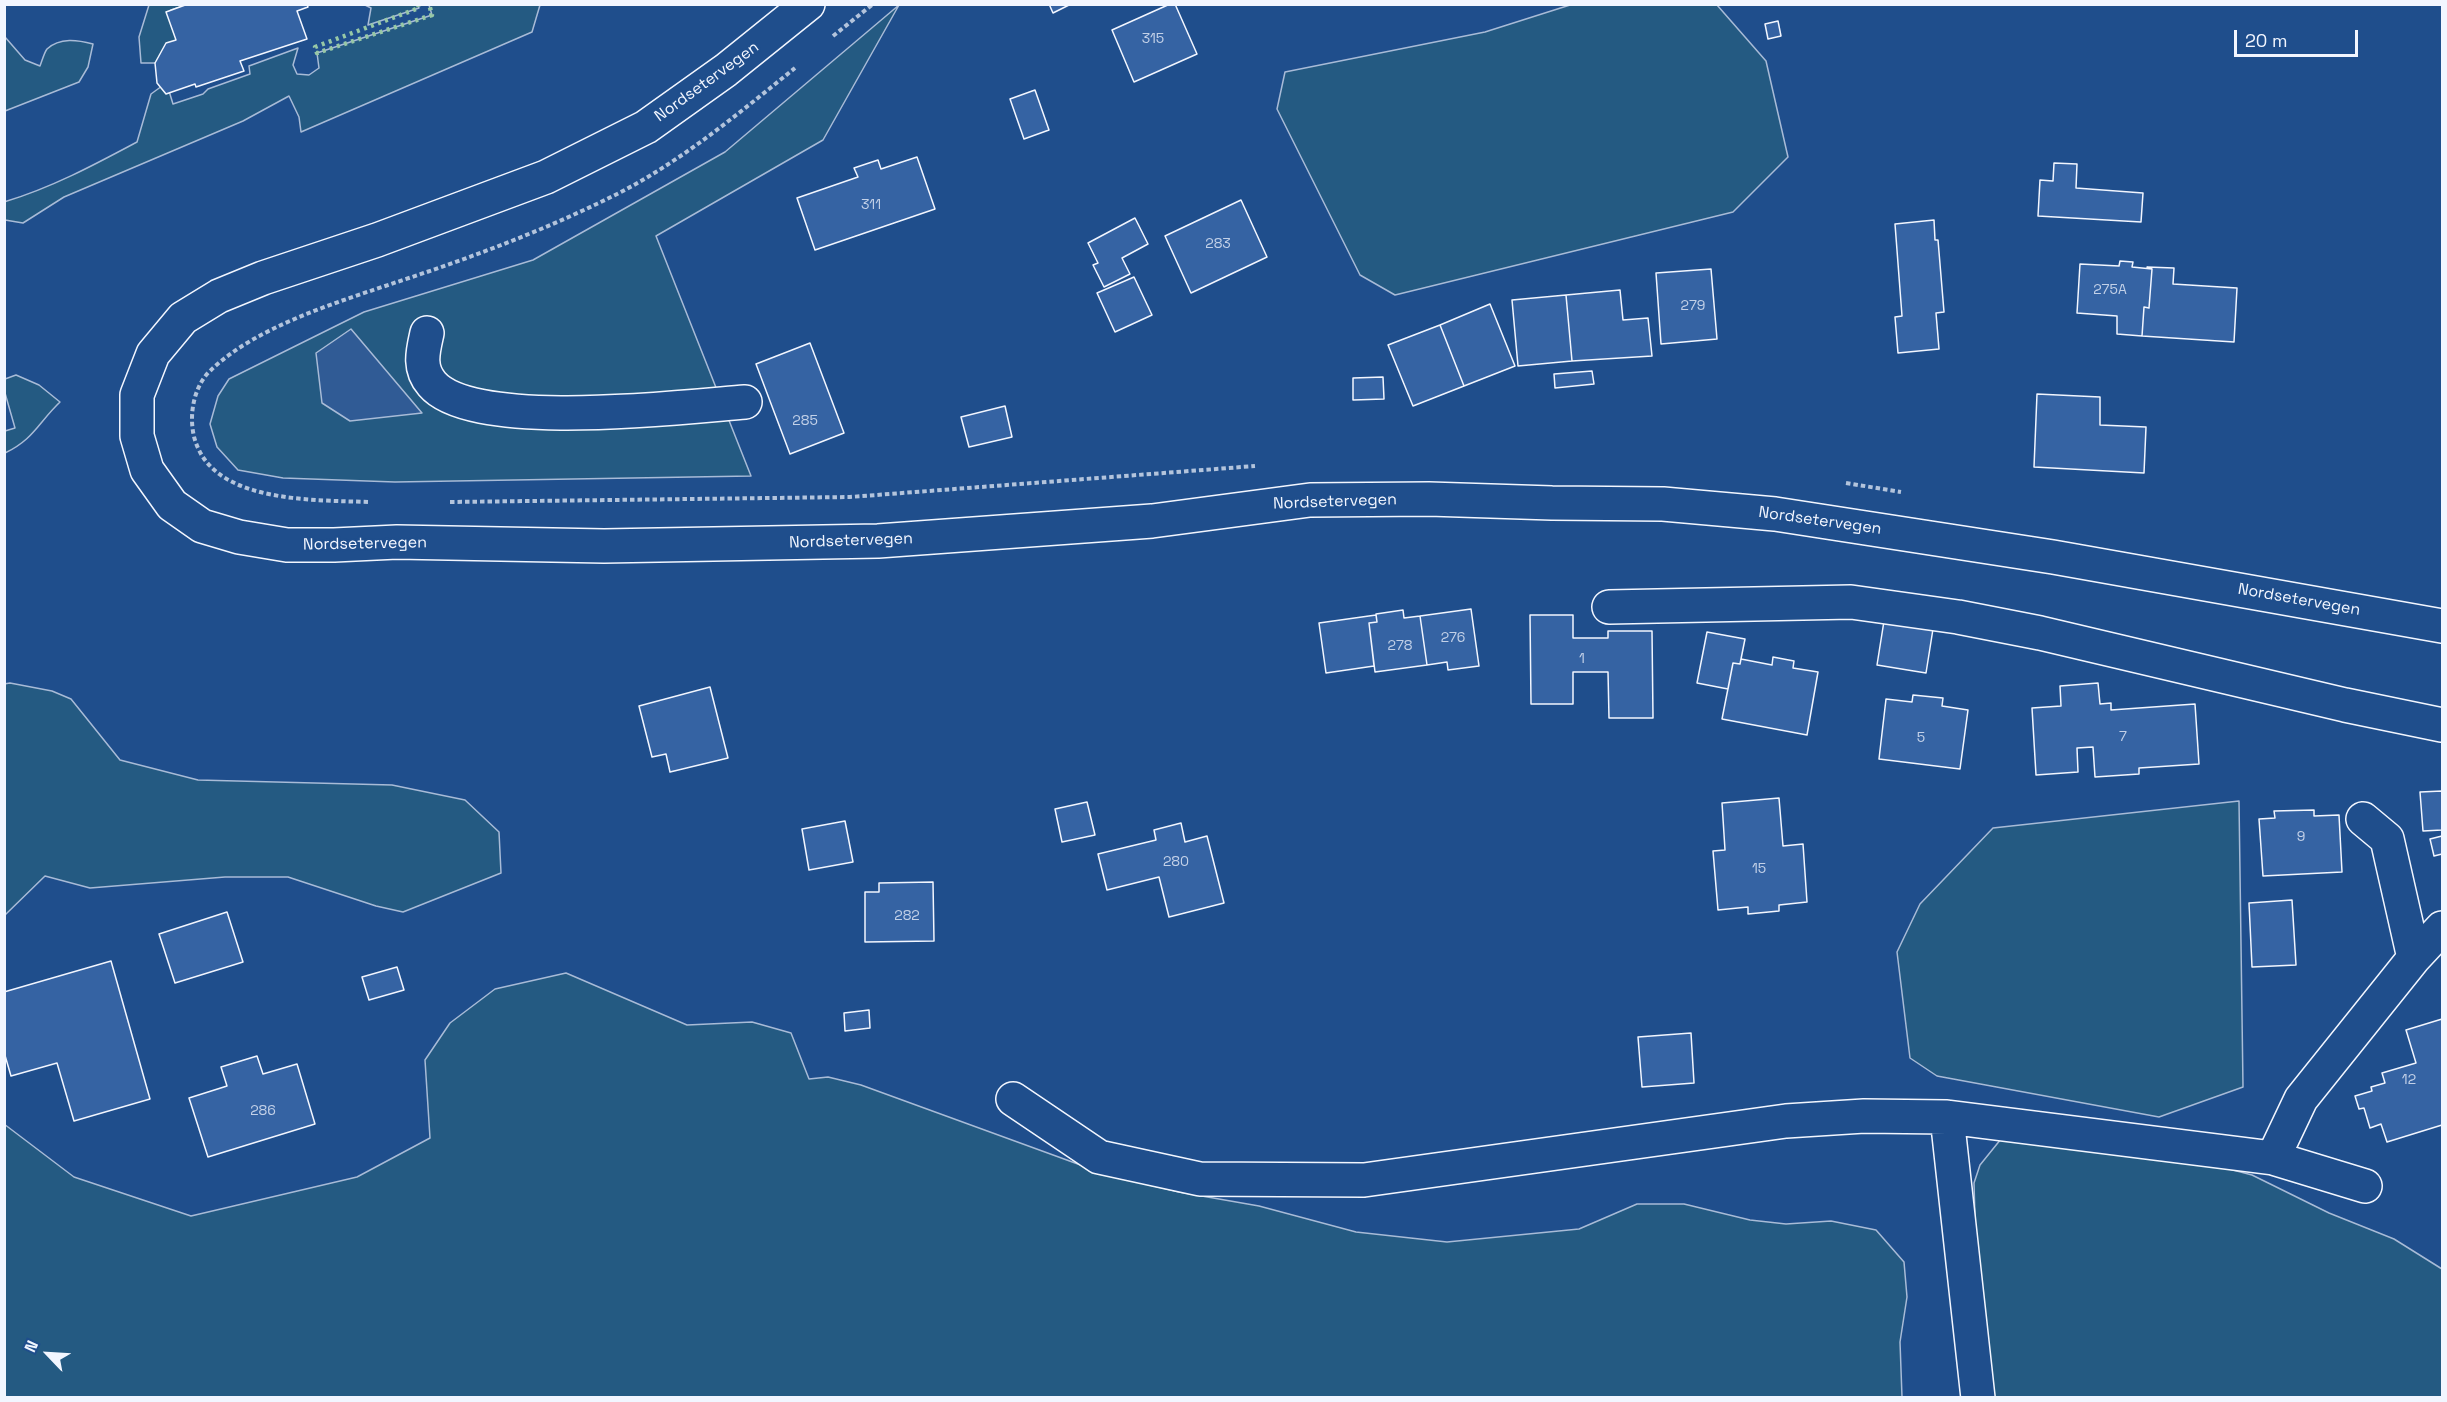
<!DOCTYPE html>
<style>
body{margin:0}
#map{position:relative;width:2447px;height:1402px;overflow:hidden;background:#1f4e8c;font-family:"Space Grotesk",sans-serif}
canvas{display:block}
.frame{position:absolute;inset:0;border:6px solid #f2f6ff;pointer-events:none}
.north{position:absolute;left:18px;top:1324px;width:60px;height:60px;-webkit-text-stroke:4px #1f4e8c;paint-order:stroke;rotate:295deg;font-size:16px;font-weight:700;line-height:24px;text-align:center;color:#f2f6ff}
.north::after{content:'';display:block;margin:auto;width:21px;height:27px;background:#f2f6ff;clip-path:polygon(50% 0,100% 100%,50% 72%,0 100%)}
.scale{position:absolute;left:2234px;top:30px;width:124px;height:27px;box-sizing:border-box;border:3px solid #f2f6ff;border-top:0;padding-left:8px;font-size:18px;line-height:21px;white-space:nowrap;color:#f2f6ff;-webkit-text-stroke:4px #1f4e8c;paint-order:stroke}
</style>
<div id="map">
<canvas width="2447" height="1402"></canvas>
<div class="frame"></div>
<div class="north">N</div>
<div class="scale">20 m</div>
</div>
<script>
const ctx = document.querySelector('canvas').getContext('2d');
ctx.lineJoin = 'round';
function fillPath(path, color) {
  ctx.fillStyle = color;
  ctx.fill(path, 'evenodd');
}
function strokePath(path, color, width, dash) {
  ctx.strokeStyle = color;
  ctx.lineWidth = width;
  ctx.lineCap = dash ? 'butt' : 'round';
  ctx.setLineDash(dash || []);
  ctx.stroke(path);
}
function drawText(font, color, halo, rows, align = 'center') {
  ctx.font = font + ' "Space Grotesk",sans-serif';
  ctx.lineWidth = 4.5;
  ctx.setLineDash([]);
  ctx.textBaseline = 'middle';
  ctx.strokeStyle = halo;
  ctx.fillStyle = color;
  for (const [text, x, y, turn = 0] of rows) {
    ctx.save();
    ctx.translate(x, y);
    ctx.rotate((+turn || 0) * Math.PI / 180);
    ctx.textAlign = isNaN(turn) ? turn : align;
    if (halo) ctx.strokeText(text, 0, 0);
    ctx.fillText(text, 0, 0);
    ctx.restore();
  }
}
const green = new Path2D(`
 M149,5H186L171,10L181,39L157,63H141L139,37Z
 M365,5H418L419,8L368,25L371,8Z
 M429,5H540L532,32L301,132L299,117L289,96L243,121L64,197L23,223L5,220L4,202C51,188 94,165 137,142L151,94L162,86L169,91L173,104L203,94L208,89L250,74L249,66L298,48L293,65L297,74L309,75L319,68L317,53L432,15Z
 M899,5L823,140L656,236L751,476L395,482L283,478L238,470L217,447L210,424L218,396L229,379L364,312L533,260L725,152Z
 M1570,5H1717L1766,61L1788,157L1733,212L1395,295L1360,275L1277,109L1285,72L1485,32Z
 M5,37L25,60L40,66C42,61 44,53 47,49C60,37 78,40 93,44L88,67L79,82L5,111Z
 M16,375L39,385L60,402C38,423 34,439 5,453V431L15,428L5,393V379Z
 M10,683L52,691L71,699L120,760L198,780L392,785L465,800L499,832L501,873L403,912L376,906L288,877H225L90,888L45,876L5,915L4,684Z
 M2239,801L2243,1087L2159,1117L1937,1076L1910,1058L1897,952L1920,904L1993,828Z
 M566,973L687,1025L752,1022L791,1033L809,1079L828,1077L861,1085L1108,1175L1179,1192L1259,1206L1356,1232L1447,1242L1579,1229L1637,1204H1684L1750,1220L1786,1224L1831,1221L1876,1230L1904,1262L1907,1297L1900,1342L1902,1397H5L4,1124L74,1177L191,1216L357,1177L430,1138L425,1060L450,1023L495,989Z
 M2001,1139L2214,1165L2252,1175L2329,1213L2394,1239L2442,1269V1397H1993L1976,1253L1974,1183L1980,1165Z`);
const parking = new Path2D(`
 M351,329L422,413L350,421L322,403L316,353Z`);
const building = new Path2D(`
 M188,4H307L308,7L297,11L307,39L240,61L244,71L196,87L195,84L166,94L157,83L155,63L166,43L176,40L166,12Z
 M1049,4H1071L1053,13Z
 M1170,4H1175L1197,54L1134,82L1112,30Z
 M1778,21L1781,36L1768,39L1765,24Z
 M1035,90L1049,130L1024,139L1010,99Z
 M917,157L935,209L815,250L797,198L858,177L854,168L878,160L881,169Z
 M2054,163L2077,164L2076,188L2143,193L2141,222L2038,216L2040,180L2053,181Z
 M1241,200L1267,257L1191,293L1165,236Z
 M1135,218L1148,244L1122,258L1130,274L1104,287L1093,265L1098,263L1088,243Z
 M1934,220L1935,240H1938L1944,312L1936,313L1939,349L1898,353L1895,317L1902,316L1895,224Z
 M2120,261L2133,262L2132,267L2152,269L2149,308L2144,307L2142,336L2117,334V316L2077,313L2080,264L2119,266Z
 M2147,267L2174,268L2173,284L2237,288L2234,342L2142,336L2144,307L2149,308L2152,269Z
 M1711,269L1717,339L1661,344L1656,273Z
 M1134,277L1152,315L1115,332L1097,293Z
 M1620,290L1623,320L1648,318L1652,356L1572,361L1566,295Z
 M1566,295L1572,361L1518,366L1512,300Z
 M1490,304L1515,366L1464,386L1440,325Z
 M1440,325L1464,386L1413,406L1388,345Z
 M810,343L844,433L790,454L756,364Z
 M1592,371L1594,384L1555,388L1554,374Z
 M1383,377L1384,399L1353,400V378Z
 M2037,394L2100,397V425L2146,427L2144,473L2034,467Z
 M1005,406L1012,437L969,447L961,417Z
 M1471,609L1479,666L1448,670L1447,662L1427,665L1420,616Z
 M1403,610L1404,618L1420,616L1427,665L1375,672L1369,623L1377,622L1376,614Z
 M1376,615L1377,622L1369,623L1374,666L1326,673L1319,623Z
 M1530,615H1573V638H1608V631H1652L1653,718H1609L1608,672H1573V704H1531Z
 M1884,621L1933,629L1926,673L1877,665Z
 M1707,632L1745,639L1740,664L1733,663L1728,689L1697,683Z
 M1773,657L1794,661L1793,668L1818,672L1807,735L1722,719L1733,663L1740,664L1741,659L1772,665Z
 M2098,683L2100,704L2111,703V710L2195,704L2199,764L2139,768V774L2095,777L2093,747L2077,748L2078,772L2036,775L2032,708L2061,706L2060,686Z
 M710,687L728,758L670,772L666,754L652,757L639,706Z
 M1913,695L1943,698L1942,706L1968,710L1960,769L1879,759L1886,699L1912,702Z
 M2442,791V830L2423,831L2420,792Z
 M1779,798L1783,846L1803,844L1807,902L1779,905V911L1748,914V907L1718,910L1713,851L1725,850L1722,803Z
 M1087,802L1095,835L1062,842L1055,809Z
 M2314,810V816L2339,815L2342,872L2263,876L2259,819L2275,818L2274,811Z
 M845,821L853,862L809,870L802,829Z
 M1181,823L1185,842L1207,836L1224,903L1169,917L1159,877L1107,890L1098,854L1156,840L1154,830Z
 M2442,836V854L2434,856L2430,839Z
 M933,882L934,941L865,942V892H879V883Z
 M2292,900L2296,965L2252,967L2249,903Z
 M227,912L243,962L175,983L159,934Z
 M111,961L150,1099L74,1121L57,1063L11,1076L4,1052V992Z
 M397,967L404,990L369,1000L362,977Z
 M869,1010L870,1028L845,1031L844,1013Z
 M2442,1019V1125L2387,1142L2381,1124L2370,1128L2364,1108L2359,1109L2355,1096L2372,1091L2371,1087L2385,1083L2382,1073L2416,1063L2406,1030Z
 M1691,1033L1694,1083L1642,1087L1638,1037Z
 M257,1056L263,1074L297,1064L315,1124L208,1157L189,1098L227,1086L221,1067Z`);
const path = new Path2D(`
 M833,36L873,4
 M1846,483L1901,492
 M368,502C317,500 222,503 198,448C187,425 191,388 211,370C257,326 338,302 397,282C473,257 548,229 619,193C683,160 739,113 795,68
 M450,502L850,497L1255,466`);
const minor = new Path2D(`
 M427,333C423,351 418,368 432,384C473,432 683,407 745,402
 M1609,607L1851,602L1958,617L2040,633L2345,705L2442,725
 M2363,819L2387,839L2414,958
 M1013,1099L1099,1157L1200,1179L1364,1180L1786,1121L1864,1116L1947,1117L2273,1158L2301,1099L2414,958L2442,928
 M1947,1117L1978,1398
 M2273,1158L2365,1186`);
const major = new Path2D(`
 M808,4L726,70L646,127L546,177L377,240L263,278L219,296L183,318L153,354L137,395V436L147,470L172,505L202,526L239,537L287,545H334L397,542L604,546L878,541L1152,521L1310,500L1429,499L1552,503L1663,504L1775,514L2053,557L2442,626`);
const hedge = new Path2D(`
 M418,4L419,8L315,47L317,53L432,15L429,4`);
const numberNames = [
 ["315",1153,39],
 ["311",871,205],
 ["283",1218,244],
 ["275A",2110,290],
 ["279",1693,306],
 ["285",805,421],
 ["276",1453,638],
 ["278",1400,646],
 ["1",1582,659],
 ["7",2123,737],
 ["5",1921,738],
 ["9",2301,837],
 ["280",1176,862],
 ["15",1759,869],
 ["282",907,916],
 ["12",2409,1080],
 ["286",263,1111]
];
const streetNames = [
 ["Nordsetervegen",707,82,-36],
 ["Nordsetervegen",1335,502,-2],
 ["Nordsetervegen",1820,521,8],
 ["Nordsetervegen",851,541,-2],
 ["Nordsetervegen",365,544,-1],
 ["Nordsetervegen",2299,600,10]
];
fillPath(green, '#245a82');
strokePath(green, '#a8bbd7', 1.5);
fillPath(parking, '#305b95');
strokePath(parking, '#a8bbd7', 1.5);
fillPath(building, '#3563a3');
strokePath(building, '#f2f6ff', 1.5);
strokePath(minor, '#f2f6ff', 36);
strokePath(major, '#f2f6ff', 36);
strokePath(path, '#b3c4dc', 4, [4.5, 3]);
strokePath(minor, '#1f4e8c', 33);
strokePath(major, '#1f4e8c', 33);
strokePath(hedge, '#97c8a6', 4.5, [3, 4.5]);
drawText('14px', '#c3d1e8', null, numberNames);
drawText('16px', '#f2f6ff', '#1f4e8c', streetNames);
</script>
